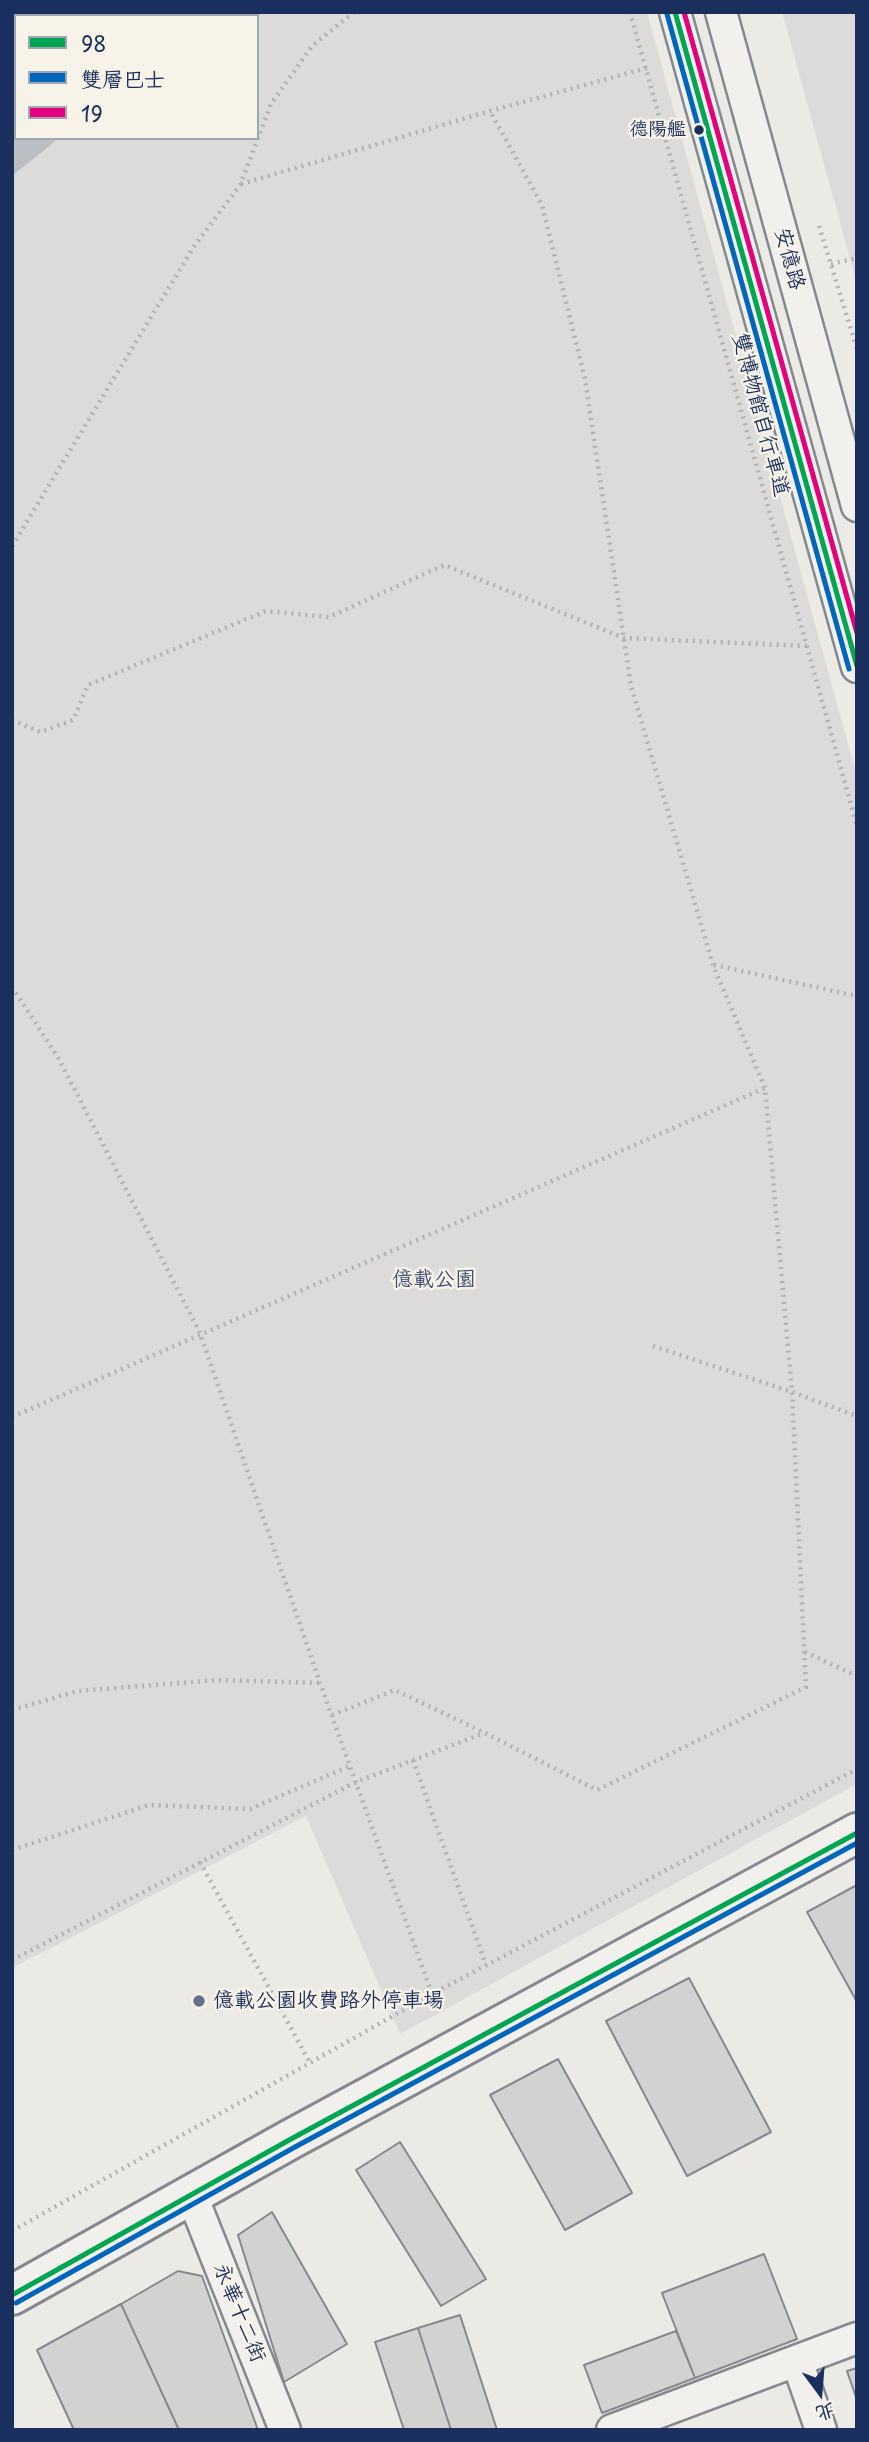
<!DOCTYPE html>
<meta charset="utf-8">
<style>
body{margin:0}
#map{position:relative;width:869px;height:2442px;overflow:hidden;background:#ebeae5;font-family:"Playpen Sans","LXGW WenKai TC",sans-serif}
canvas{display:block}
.frame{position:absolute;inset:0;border:14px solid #1b2f5e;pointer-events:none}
.legend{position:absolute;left:14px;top:14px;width:245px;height:126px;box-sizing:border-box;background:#f7f3e8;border:2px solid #9fa5b1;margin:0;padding:9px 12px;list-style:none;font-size:21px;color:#1b2f5e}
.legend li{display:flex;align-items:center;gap:14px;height:35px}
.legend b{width:35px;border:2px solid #9fa5b1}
.north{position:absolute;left:785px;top:2358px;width:70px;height:70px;-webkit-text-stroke:5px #f7f3e8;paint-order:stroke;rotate:164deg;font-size:19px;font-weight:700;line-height:28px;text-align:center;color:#1b2f5e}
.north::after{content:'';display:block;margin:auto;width:24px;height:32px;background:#1b2f5e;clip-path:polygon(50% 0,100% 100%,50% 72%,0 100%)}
</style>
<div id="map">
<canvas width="869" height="2442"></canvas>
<div class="frame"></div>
<ul class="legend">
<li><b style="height:9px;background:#00a651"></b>98</li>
<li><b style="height:9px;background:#0065bd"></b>雙層巴士</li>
<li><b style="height:9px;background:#e5007d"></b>19</li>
</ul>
<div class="north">北</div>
</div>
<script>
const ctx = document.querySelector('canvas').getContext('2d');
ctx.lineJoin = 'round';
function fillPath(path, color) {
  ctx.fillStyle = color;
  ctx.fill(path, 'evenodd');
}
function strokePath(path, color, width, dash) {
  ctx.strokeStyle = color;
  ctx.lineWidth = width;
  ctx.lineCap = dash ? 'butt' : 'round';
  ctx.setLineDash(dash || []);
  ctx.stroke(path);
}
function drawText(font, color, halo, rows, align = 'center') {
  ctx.font = font + ' "Playpen Sans","LXGW WenKai TC",sans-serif';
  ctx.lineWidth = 5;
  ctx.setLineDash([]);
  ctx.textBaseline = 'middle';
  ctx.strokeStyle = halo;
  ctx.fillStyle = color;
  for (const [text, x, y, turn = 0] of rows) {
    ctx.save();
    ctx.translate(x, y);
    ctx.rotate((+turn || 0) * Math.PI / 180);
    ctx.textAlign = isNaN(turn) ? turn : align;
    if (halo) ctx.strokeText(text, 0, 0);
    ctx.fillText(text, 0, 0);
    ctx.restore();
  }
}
const green = new Path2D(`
 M12,12H647L857,777V1784L400,2034L306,1816L12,1968ZM16,16H257V138H16Z
 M782,12H857V284Z`);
const water = new Path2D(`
 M92,12H214L210,16H88Z
 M16,74V138H59L12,176V77Z`);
const building = new Path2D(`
 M12,12H38L34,16H16V31L12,34Z
 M857,1885V2002L807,1912Z
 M689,1978L771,2132L687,2176L606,2021Z
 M558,2059L632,2193L565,2230L490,2095Z
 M400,2142L486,2279L441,2306L356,2170Z
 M272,2212L347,2344L284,2382L238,2235Z
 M764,2254L797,2339L695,2378L662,2293Z
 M178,2271L202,2276L258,2430H179L121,2304Z
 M121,2304L179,2430H74L37,2350Z
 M460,2315L497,2430H451L418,2328Z
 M418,2328L451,2430H404L375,2342Z
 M676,2331L695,2378L602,2413L584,2365Z
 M857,2368V2400L847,2371Z`);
const path = new Path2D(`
 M630,12L857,826
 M241,184L490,111L647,68
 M819,226L857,349
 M831,264L857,258
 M12,546L193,248L240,185L271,104L312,46L354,12
 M12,720L40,732L73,720L88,685L266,611L329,617L444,565L624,638L808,646
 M714,965L857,996
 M12,987L59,1059L200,1333L320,1683L432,1994L857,1769
 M653,1346L792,1392L857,1416
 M12,1417L765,1088
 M805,1652L857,1676
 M12,1710L78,1691L218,1680L320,1683
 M332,1715L395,1690L485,1733L597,1790L806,1687L792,1392L765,1088L713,965L631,686L585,379L542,205L490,111
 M413,1760L486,1965
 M12,1850L149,1805L250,1809L350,1766
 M200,1862L310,2063
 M12,1960L356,1782L484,1733
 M12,2231L432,1994`);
const minor = new Path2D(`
 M675,12L857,667
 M721,12L857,506
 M192,2196L285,2430
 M797,2361L821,2430
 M612,2430L857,2338`);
const tertiary = new Path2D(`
 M12,2295L291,2139L857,1833`);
const bus1 = new Path2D(`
 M675,12L857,666
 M12,2295L291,2139L857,1833`);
const bus2 = new Path2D(`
 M667,14L849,669
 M16,2303L295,2147L857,1843`);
const bus3 = new Path2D(`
 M684,12L857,633`);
const markers = [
 [699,130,6,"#1b2f5e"],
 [199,2001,7,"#64708d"]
];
const busNames = [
 ["德陽艦",686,130]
];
const streetNames = [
 ["安億路",789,259,75],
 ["雙博物館自行車道",760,415,75],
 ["永華十二街",239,2313,68]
];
const parkNames = [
 ["億載公園",434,1280]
];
const poiNames = [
 ["億載公園收費路外停車場",213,2001]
];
fillPath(green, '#dcdbd9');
fillPath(water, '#bbbec3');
fillPath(building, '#d2d2d0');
strokePath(building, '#85888f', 2);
strokePath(minor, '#85888f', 35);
strokePath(tertiary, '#85888f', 44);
strokePath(path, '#b0b1b4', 4.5, [2, 5]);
strokePath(minor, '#f1f0ec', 30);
strokePath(tertiary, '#f1f0ec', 38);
strokePath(bus1, '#00a651', 5);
strokePath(bus2, '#0065bd', 5);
strokePath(bus3, '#e5007d', 5);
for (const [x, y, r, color] of markers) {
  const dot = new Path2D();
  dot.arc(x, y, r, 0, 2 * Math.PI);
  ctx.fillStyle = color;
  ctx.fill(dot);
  strokePath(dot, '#f7f3e8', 2.5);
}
drawText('19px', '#1b2f5e', '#f7f3e8', busNames, 'right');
drawText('21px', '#1b2f5e', '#f7f3e8', streetNames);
drawText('21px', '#3f4f75', '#f7f3e8', parkNames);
drawText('21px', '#1b2f5e', '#f7f3e8', poiNames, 'left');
</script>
